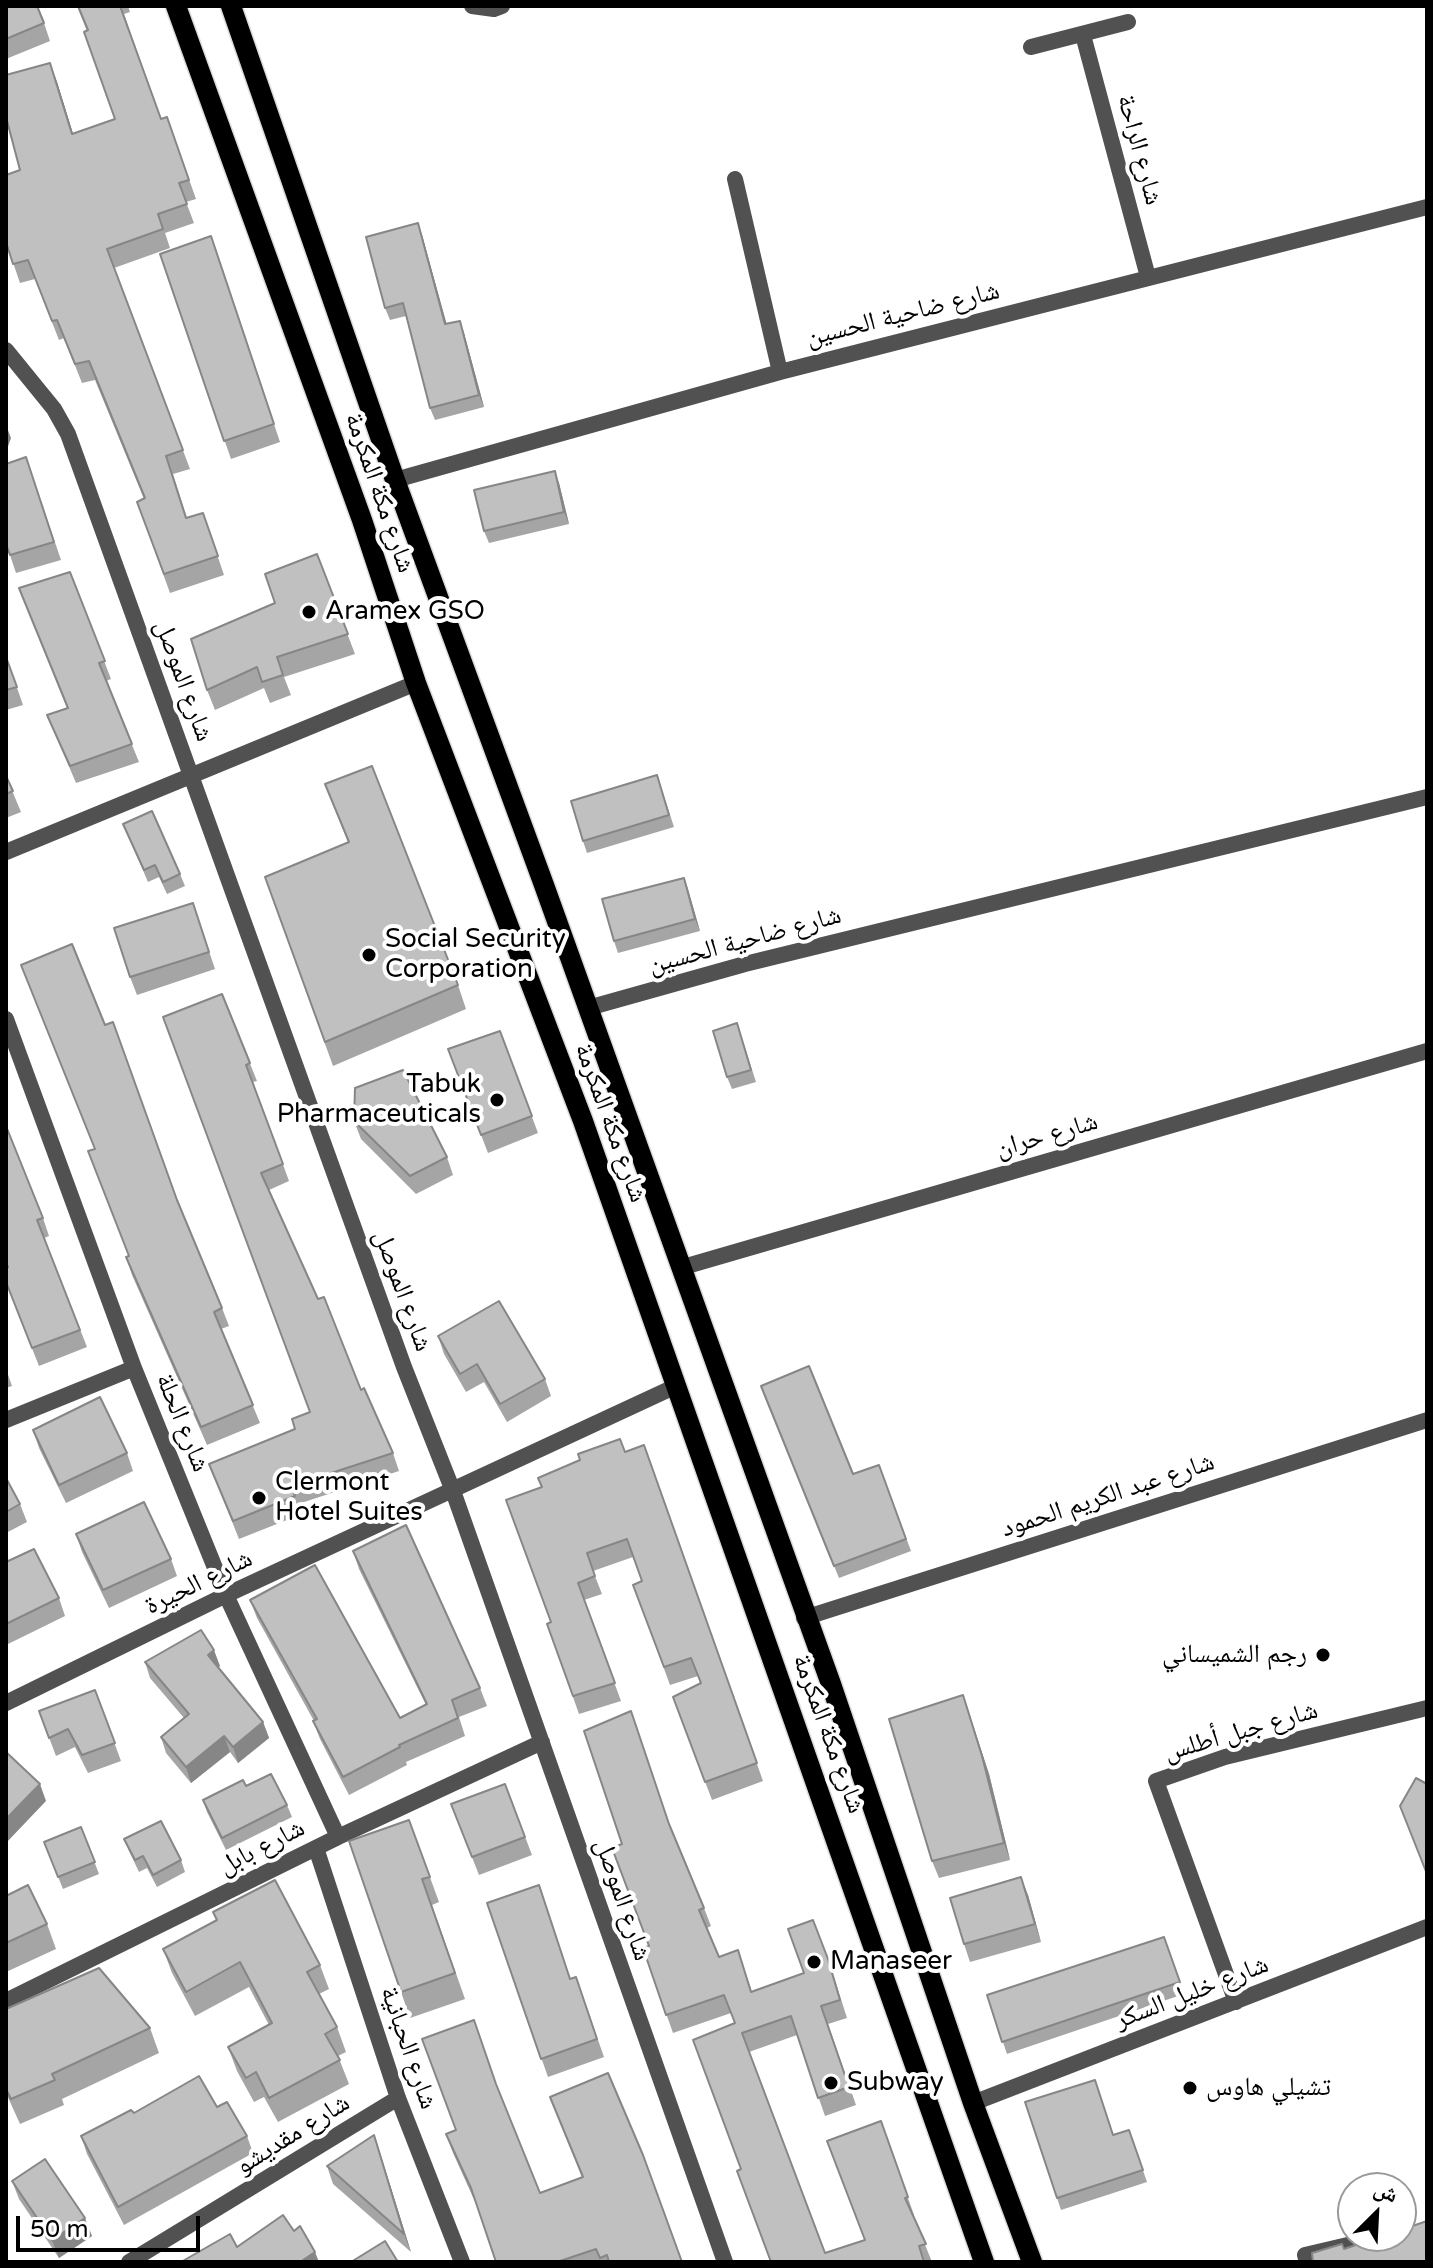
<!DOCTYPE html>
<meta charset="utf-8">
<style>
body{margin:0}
#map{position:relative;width:1433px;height:2268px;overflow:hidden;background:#fff;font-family:"Varela Round","Noto Naskh Arabic",sans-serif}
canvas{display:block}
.frame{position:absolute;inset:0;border:8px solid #000;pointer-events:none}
.north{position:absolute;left:1337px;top:2172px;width:80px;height:80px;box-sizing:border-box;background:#fff;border:2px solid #999;border-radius:50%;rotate:24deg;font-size:22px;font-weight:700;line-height:32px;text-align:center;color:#000}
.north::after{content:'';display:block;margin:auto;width:28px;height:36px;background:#000;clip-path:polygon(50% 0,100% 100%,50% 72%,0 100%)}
.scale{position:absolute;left:16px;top:2216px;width:184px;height:36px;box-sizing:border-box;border:4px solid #000;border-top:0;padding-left:10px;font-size:24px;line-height:28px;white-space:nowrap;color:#000;-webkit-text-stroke:6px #fff;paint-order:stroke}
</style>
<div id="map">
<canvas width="1433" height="2268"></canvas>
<div class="frame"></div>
<div class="north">ش</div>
<div class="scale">50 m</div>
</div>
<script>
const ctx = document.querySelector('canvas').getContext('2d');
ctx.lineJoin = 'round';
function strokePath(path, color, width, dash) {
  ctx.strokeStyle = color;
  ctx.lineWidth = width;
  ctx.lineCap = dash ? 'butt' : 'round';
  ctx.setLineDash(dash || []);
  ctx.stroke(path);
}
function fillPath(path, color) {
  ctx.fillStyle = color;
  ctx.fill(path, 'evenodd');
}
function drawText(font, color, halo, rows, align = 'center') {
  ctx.font = font + ' "Varela Round","Noto Naskh Arabic",sans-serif';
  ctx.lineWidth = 8;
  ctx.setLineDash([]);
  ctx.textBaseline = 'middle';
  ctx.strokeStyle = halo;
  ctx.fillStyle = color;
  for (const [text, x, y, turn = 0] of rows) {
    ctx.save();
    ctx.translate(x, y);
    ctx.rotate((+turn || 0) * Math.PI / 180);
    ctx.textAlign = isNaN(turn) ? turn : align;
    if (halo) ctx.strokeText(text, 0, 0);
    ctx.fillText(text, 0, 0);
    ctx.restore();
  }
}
const street = new Path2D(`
 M472,6L494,9L502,6
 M1083,35L1148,277
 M1031,47L1128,22
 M735,179L780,372
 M6,350L54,409L68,434L404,1367L453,1491L725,2262
 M395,480L780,372L1427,207
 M6,852L416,683
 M588,1008L745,964L1427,797
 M6,1019L134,1368L226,1595L338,1837
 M680,1268L1427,1051
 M6,1420L134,1368
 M804,1618L1427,1420
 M6,1703L226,1595L674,1387
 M316,1848L398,2098L462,2262
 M6,2001L338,1837L542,1742
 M1236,2002L1156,1781L1225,1757L1427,1708
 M973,2103L1427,1927
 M129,2262L398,2098
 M1307,2262L1305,2255L1386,2236`);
const primary = new Path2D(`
 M176,6L362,520L416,683L583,1121L984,2262
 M231,6L395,480L544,885L831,1684L973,2103L1032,2262`);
const wall = new Path2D(`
 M6,6L44,23L50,41L6,59Z
 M77,6H128L130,12L124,14L161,119L167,117L196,199L186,202L194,223L165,233L170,248L114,268L190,469L173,474L187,518L203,513L224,575L170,593L137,502L144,499L95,380L82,383L64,338L59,340L35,279L20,283L6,242L20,170L57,82L73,134L115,119L87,31Z
 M422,235L446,324L460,321L464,333L484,407L435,420L430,408L406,316L390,320L385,308Z
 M160,254H217L280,442L231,459Z
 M26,457L61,560L16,573L10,555Z
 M559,483L569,524L489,543L484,531Z
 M317,554L355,654L284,677L291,695L270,703L264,688L215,710L207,690L275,603Z
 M70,572L111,679L106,681L139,762L76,783L47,715L67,708L19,588Z
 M6,656L23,705L6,710Z
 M657,775L674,827L587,853L583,841Z
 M6,776L21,812L6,818Z
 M325,784L458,985L466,1009L333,1066L265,877L348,842Z
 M123,824L180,874L185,886L167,894L159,877L148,882Z
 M684,878L700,931L618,953L614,941Z
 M199,921L215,969L137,995L130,977Z
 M222,994L257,1081L253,1082L289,1181L269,1190L318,1299L361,1390L393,1453L399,1471L298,1504L302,1514L239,1539L209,1464L295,1429L310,1412Z
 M500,1031L538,1133L488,1153L448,1049Z
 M741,1035L756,1082L732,1089L727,1077Z
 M354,1121L447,1157L453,1175L416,1194L361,1139Z
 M6,1126L43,1218L49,1236L44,1238L87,1347L39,1366L6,1283L8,1268L6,1264Z
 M178,1202L222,1308L229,1326L221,1329L260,1423L207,1445L132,1275L126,1257L128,1256Z
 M438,1336L545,1379L551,1396L507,1422L484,1382L466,1392L444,1354Z
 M6,1369L12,1386L6,1388Z
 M765,1398L853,1474L879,1465L911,1551L839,1578Z
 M33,1430L127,1453L133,1471L66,1503L39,1448Z
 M644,1445L763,1781L712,1800L673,1697L700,1683L698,1676L670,1685L633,1585L642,1581L633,1557L593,1571L602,1594L584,1600L621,1701L579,1714L547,1624L551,1622L542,1487L625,1452Z
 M6,1478L20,1504L27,1522L6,1533Z
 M76,1534L171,1559L177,1576L109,1608L82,1552Z
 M353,1551L480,1688L487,1706L459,1717L465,1736L406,1762L407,1765L349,1795L320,1739L313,1721H314L257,1618L250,1600L400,1718L426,1705L359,1569Z
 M6,1562L59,1598L65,1616L6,1645Z
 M145,1662L220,1666L218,1667L263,1722L269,1738L238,1763L230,1752L191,1783L166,1753L161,1737L184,1718L150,1678Z
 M95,1690L121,1761L88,1773L75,1747L56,1756L39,1711Z
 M963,1695L989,1774L1010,1860L939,1878L932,1861Z
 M505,1784L532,1855L479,1875L451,1804Z
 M246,1786L287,1805L292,1817L226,1850L207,1812L203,1800Z
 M409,1820L439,1902L432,1905L465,1999L410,2018L349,1841Z
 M81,1827L99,1874L63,1889L44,1842Z
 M672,1831L704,1908L711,1926L707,1928L719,1957L738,1950L752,1992L834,1977L847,2018L828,2024L856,2105L825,2116L797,2035L749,2052L825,2253L865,2240L881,2121L914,2215H913L932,2262H771L741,2169L735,2023L731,2013L673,2033L643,1948L649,1946L622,1844Z
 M124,1839L181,1860L185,1872L157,1887L147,1868L139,1872L129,1851Z
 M1028,1895L1041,1942L970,1962L964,1944Z
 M6,1896L47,1924L56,1949L6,1972Z
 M487,1903L571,1979L576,1977L604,2057L548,2077Z
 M213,1912L320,1965L329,1989L319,1994L337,2027L346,2052L338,2056L349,2084L278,2122L264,2097L254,2102L237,2071L228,2047L269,2025L249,1987L195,2016L172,1973L163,1949L216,1920Z
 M1164,1937L1184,1994L1007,2054L987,1995Z
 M6,2009L150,2028L159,2053L62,2099L64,2105L20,2124L6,2093Z
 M499,2092L540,2193L582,2177L550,2097L682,2262H496L476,2204L453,2153L446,2134L456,2130Z
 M1025,2102L1113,2135L1129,2130L1147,2182L1061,2210Z
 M217,2107L247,2136L253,2153L124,2225L87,2154L81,2136L134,2113Z
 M374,2135L380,2153L411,2252L333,2184L327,2166Z
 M12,2181L92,2236L59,2258L19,2199Z`);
const shadedWall = new Path2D(`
 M50,63L57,82L79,153L72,134Z
 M418,223L422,235L450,336L445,324Z
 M460,321L464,333L484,407L479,395Z
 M6,425L11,438L6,452Z
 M555,471L559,483L569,524L564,512Z
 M684,878L688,889L700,931L695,919Z
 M214,1650L220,1666L214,1671L208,1655Z
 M963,1695L989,1774L1010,1860L1004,1843Z
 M263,1722L269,1738L238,1763L233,1747Z
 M224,1736L230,1752L191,1783L186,1767Z
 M40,1784L46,1801L6,1843V1819Z
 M1021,1877L1028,1895L1041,1942L1035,1924Z
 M374,2135L380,2153L411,2252L404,2234Z
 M85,2218L92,2236L59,2258L52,2240Z
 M315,2252L319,2262H300Z`);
const building = new Path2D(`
 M6,6H37L44,23L6,39Z
 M78,6H120L161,119L167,117L189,180L179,183L187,204L158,214L163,229L107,249L183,450L166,456L186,518L203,513L218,556L164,574L137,502L145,498L89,361L75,364L57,320L52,321L28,260L13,264L6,242V175L20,170L6,117V75L50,63L72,134L115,119L84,32L88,30Z
 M418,223L445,324L460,321L479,395L430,408L403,303L385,308L366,237Z
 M211,236L274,424L224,441L160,254Z
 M26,457L54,542L10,555L6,544V464Z
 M555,471L564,512L484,531L474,490Z
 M317,554L348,634L277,657L283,675L262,682L257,667L207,690L191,639L275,603L265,574Z
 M70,572L105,661L99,663L132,744L70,766L47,715L68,708L19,588Z
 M6,657L17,687L6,690Z
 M372,766L458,985L325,1042L265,877L349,842L325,784Z
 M657,775L669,815L583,841L571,801Z
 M6,776L13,791L6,794Z
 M152,811L180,874L163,882L155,865L144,870L123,824Z
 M684,878L695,919L614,941L602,899Z
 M193,903L209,952L130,977L114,928Z
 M72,944L105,1025L113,1022L177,1200L222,1308L214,1312L253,1405L201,1427L126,1257L129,1256L88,1151L95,1149L21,965Z
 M222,994L250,1063L246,1065L283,1164L261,1173L318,1299L324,1297L361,1390L364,1388L393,1453L291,1486L295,1496L233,1521L209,1464L295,1429L292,1419L310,1412L163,1017Z
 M737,1023L751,1070L727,1077L713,1031Z
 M500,1031L532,1116L481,1135L448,1049Z
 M403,1070L447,1157L410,1176L354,1121L355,1088Z
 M6,1126L43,1218L37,1220L80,1330L32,1348L6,1282V1268L8,1267L6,1262Z
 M499,1301L545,1379L500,1404L477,1364L460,1374L438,1336Z
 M809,1366L853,1474L879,1465L906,1539L834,1566L761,1386Z
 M100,1397L127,1453L59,1485L33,1430Z
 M620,1439L625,1452L644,1445L757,1763L705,1782L673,1697L701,1683L691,1658L664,1667L633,1585L642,1581L627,1539L587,1553L595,1576L578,1583L615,1683L573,1696L547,1624L551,1622L506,1500L542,1487L538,1478L580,1460L578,1454Z
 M6,1478L20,1504L6,1512Z
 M144,1502L171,1559L103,1590L76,1534Z
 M406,1525L480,1688L452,1700L458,1718L399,1745L400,1747L343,1777L313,1721L317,1719L250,1600L315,1565L400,1718L427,1704L353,1551Z
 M34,1549L59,1598L6,1624V1562Z
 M201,1630L214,1650L208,1655L263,1722L233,1747L224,1736L186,1767L161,1737L189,1714L145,1662Z
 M95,1690L115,1743L82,1755L68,1729L49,1738L39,1711Z
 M963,1695L982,1756L1004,1843L932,1861L889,1719Z
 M631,1711L669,1824L704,1908L699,1910L719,1957L738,1950L751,1992L804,1973L788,1929L813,1920L828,1959L840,2000L821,2006L849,2087L818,2098L791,2016L742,2033L825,2253L865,2240L827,2141L881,2121L908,2197L905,2198L926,2244L919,2246L924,2262H771L737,2171L741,2169L693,2040L735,2023L724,1995L666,2015L643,1948L649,1946L612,1848L622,1844L584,1731Z
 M6,1752L40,1784L6,1819Z
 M271,1774L287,1805L222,1838L203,1800L243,1780L246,1786Z
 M1416,1778L1427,1784V1874L1400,1806Z
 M505,1784L525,1837L472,1857L451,1804Z
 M409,1820L430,1877L422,1879L455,1973L401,1992L349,1841Z
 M161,1821L181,1860L153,1875L143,1856L135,1860L124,1839Z
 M81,1827L95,1862L58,1877L44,1842Z
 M1021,1877L1035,1924L964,1944L950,1898Z
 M275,1880L320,1965L307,1972L337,2027L325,2034L340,2060L269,2098L256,2072L246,2078L228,2047L272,2023L240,1962L186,1992L163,1949L217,1920L213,1912Z
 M28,1885L47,1924L6,1943V1896Z
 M539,1885L570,1979L576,1977L597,2039L541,2059L487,1903Z
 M1164,1937L1180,1982L1002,2042L987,1995Z
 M99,1968L150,2028L52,2074L55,2080L11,2099L6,2089V2009Z
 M474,2020L496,2084L540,2193L583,2177L550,2097L608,2073L643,2155L682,2262H609L607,2255L600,2258L596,2249L557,2262H496L471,2188L446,2134L456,2130L422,2039Z
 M199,2076L217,2107L227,2102L247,2136L118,2207L81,2136L131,2110L134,2113Z
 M1095,2080L1113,2135L1129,2130L1143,2170L1057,2198L1025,2102Z
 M374,2135L404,2234L327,2166Z
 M45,2159L85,2218L52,2240L12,2181Z
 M283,2215L294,2231L300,2226L315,2252L300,2262H181L230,2234L237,2247Z
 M1427,2221V2262H1313L1312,2253L1342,2244L1344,2249L1383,2236H1401V2230Z
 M385,2241L398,2262H351Z`);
const markers = [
 [309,612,8,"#000"],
 [369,955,8,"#000"],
 [497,1100,8,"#000"],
 [259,1498,8,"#000"],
 [1323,1655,8,"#000"],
 [814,1962,8,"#000"],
 [831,2083,8,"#000"],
 [1190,2088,8,"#000"]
];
const streetNames = [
 ["شارع الراحة",1139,150,75],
 ["شارع ضاحية الحسين",903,315,-14],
 ["شارع مكة المكرمة",379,493,71],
 ["شارع الموصل",183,681,70],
 ["شارع ضاحية الحسين",745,941,-15],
 ["شارع مكة المكرمة",610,1123,70],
 ["شارع حران",1047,1136,-16],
 ["شارع الموصل",402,1291,70],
 ["شارع الحلة",182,1423,68],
 ["شارع عبد الكريم الحمود",1108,1496,-18],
 ["شارع الحيرة",199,1583,-26],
 ["شارع جبل أطلس",1241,1732,-16],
 ["شارع مكة المكرمة",828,1734,70],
 ["شارع بابل",262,1848,-27],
 ["شارع الموصل",622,1900,71],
 ["شارع خليل السكر",1192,1993,-21],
 ["شارع الحبانية",408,2048,71],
 ["شارع مقديشو",293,2135,-32]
];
const poiNames = [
 ["Aramex GSO",325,612],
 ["Social Security",385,940],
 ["Corporation",385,970],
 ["Tabuk",481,1085,"right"],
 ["Pharmaceuticals",481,1115,"right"],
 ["Clermont",275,1483],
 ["Hotel Suites",275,1513],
 ["رجم الشميساني",1307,1655,"right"],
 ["Manaseer",830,1962],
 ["Subway",847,2083],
 ["تشيلي هاوس",1206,2088]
];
strokePath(primary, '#dbdbdb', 23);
strokePath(street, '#515151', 16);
strokePath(primary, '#000', 20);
fillPath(wall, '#a5a5a5');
fillPath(shadedWall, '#868686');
fillPath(building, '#c0c0c0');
strokePath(building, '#868686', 2);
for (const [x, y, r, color] of markers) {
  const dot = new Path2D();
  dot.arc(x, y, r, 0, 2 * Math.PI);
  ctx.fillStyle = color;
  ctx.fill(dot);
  strokePath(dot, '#fff', 3);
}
drawText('26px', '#000', '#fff', streetNames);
drawText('26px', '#000', '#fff', poiNames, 'left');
</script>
